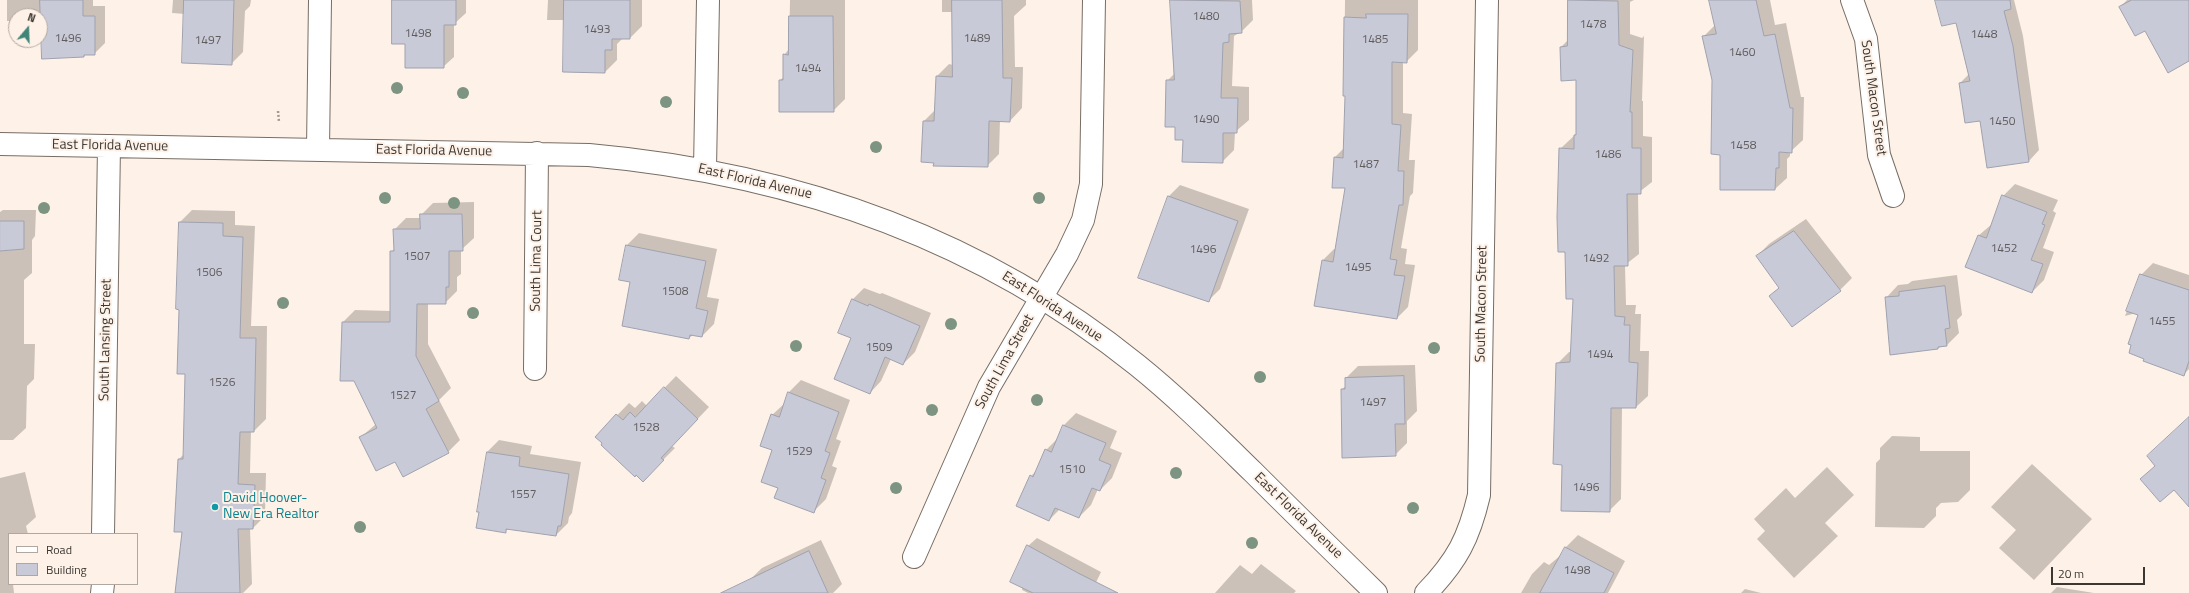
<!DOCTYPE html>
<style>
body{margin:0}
#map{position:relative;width:2189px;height:593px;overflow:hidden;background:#fef2e8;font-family:"Titillium Web",sans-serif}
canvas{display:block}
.legend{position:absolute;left:8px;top:533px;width:130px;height:52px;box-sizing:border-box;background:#fef2e8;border:1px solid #b0a7a0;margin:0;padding:5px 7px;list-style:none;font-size:12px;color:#3c3733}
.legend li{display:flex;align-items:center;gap:8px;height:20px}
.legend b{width:20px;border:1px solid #b0a7a0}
.north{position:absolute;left:8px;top:8px;width:40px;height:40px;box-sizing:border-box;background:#fef2e8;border:1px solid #b0a7a0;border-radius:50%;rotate:19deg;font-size:11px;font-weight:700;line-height:16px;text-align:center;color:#3c3733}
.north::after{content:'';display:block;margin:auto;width:14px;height:18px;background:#418578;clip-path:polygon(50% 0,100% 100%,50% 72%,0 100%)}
.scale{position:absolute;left:2051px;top:567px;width:94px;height:18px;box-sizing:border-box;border:2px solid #3c3733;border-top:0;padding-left:5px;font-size:12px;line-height:14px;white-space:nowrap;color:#3c3733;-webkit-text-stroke:3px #fef2e8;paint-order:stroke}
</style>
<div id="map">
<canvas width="2189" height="593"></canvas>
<ul class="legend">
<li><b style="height:5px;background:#fff"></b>Road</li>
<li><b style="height:11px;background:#c9cad8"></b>Building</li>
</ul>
<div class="north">N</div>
<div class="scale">20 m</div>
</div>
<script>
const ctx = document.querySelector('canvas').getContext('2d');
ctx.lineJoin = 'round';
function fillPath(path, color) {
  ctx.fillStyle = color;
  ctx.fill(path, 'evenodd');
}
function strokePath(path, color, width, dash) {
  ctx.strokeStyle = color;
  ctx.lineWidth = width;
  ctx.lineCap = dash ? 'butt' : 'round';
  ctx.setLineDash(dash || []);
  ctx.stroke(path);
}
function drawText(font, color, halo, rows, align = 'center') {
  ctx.font = font + ' "Titillium Web",sans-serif';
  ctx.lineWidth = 4;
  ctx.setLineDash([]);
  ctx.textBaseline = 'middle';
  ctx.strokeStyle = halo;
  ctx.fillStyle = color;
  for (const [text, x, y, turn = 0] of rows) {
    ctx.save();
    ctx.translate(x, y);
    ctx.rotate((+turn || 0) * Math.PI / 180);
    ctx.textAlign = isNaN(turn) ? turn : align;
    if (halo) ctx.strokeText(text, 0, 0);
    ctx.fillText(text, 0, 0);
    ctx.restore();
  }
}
const shadow = new Path2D(`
 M7,0H93V6H105V43L94,54H86L84,56L40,21V16H16V21H7Z
 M173,0H251L250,6L245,11L243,52L231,64L185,14L172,13Z
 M393,0H466V13L454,24V57L443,67L406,43Z
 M548,0H642V26L630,38H623L617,44V60L605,72L565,20H547Z
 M790,0H845V99L833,111L780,80L784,77V55L789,49Z
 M942,0H1026V5L1014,16L1015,67H1023L1022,108L1010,121L1000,120L999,154L987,166L935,162L924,121L936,109L937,76L949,64L953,65V12H942Z
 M1171,0H1252L1253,20L1241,32L1234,36L1232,86L1249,87V120L1235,132L1234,150L1222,162L1184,139L1176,126L1167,81L1175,73Z
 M1345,0H1418V50L1406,62H1403V113L1412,114L1409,160H1415L1413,193L1410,196L1401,248L1407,249L1405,264L1415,265L1408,307L1397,318L1323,260L1334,249H1336L1346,187L1335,157L1344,148L1346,95H1344Z
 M1569,0H1634L1630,2V34L1642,38L1644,36L1642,101H1643V136L1652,137V182L1638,193L1639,254L1625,265L1626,305H1636L1635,314H1641L1640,351H1649L1648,396L1636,407H1622L1621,499L1609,511L1563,464L1557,364L1569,352H1571L1574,298L1560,149L1577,133V79L1561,47L1568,40Z
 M1710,0H1770L1775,25L1786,23L1801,97H1804L1803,140L1790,152V156L1787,159V178L1775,189H1721V154L1713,80L1704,36L1715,25Z
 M1936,0H2014L2023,36L2039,150L2029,161L1981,119L1960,83L1969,74L1957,22Z
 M2127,0H2189V60L2146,29L2120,7Z
 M2015,184L2058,200L2053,211L2056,213L2043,248L2054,252L2044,280L2032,292L1978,236L1992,224L2003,196Z
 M1180,185L1249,209L1220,289L1208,301L1168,197Z
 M474,202V238L461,250V274L457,277V291L445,303H428V344L451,388L439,400L460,440L448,452L395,460L361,437L376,424L343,322L355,310L391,311V252L394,249V230L406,218H421V215L433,203Z
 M3,210H36L35,236L32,240V273L24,280V344H35L34,379L27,386L26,428L13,440H0V212Z
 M192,210L235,211V225L255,226L251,326H267L266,419L254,431H251L250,473H266L265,516L253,528H250L252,584L243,593H176L183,531L179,459L184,454L186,373L180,309V222Z
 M1806,219L1852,278L1840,290L1770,296L1780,287L1757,256L1769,244Z
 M639,233L717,249L707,297L719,299L714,324L702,336L693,335L689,338L632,282L627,245Z
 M2153,263L2189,275V369L2183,375L2140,312L2125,316L2141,275Z
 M1957,275L1962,315L1957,320L1959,333L1947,345L1938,348L1886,298L1898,285L1908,284L1912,281Z
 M864,288L880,294L882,293L931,313L915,352L903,364L891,359L881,381L870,393L852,338V300Z
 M1415,365L1417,411L1407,421V443L1395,455L1342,389L1346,386V378L1358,366Z
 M676,376L709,407L672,446L675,448L655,468L603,443L596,437L629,403L635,408L642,401L647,406Z
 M801,380L850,400L836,439L841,441L832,466L837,468L826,499L814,511L779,487L773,450L772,415L785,403L789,392Z
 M1076,413L1117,431L1110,448L1122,453L1112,478L1100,490L1098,489L1091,505L1079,517L1060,509L1049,520L1031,476L1038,469L1046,450L1058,438L1064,425Z
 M1892,436L1920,437V451H1970V490L1958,502L1941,503L1936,508V516L1924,528L1875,527L1876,463L1880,459V448Z
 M499,440L532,446L530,454L581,462L572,513L569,517L568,523L556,535L509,528L505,532L487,452Z
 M2032,464L2092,519L2034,580L1999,548L2016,530L1991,507Z
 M1827,467L1854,495L1825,523L1838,536L1794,578L1757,539L1765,531L1754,519L1786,488L1795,498Z
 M25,472L36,517L26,526L28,534H9V584H13L14,593H0V478Z
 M1578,535L1625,561L1608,593H1521L1532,574L1544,562L1549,565L1561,555L1566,547Z
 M1037,538L1101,572L1091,593H1028L1022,590L1028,546Z
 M821,540L842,584L833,593H740L739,590L762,568Z
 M1261,564L1296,591L1294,593H1215L1240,565L1252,574Z
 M2057,587L2094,593H2051Z
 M1745,589L1761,593H1741Z`);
const building = new Path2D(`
 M40,0H83V16H95V55H84V57L42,59Z
 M184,0H234L232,65L182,63Z
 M392,0H456V25H444V68H405V44H392Z
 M564,0H630V39H612V50H605V73L563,72Z
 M952,0H1002L1003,78H1012L1010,122L989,121L988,167L933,166L934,163L921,162L923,121H934L936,76L952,77Z
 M1170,0L1240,1L1242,33L1229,34V42L1223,43L1221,98H1238L1237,133H1223V163L1182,162L1183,140H1175V127H1165L1166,80H1174Z
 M1568,0L1618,1L1619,45L1633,50L1630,112H1632V148H1641V194H1627L1628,266H1614L1615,316L1625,317L1624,325H1630L1629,362L1638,363L1636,408H1611L1610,512L1561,511L1562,465L1553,464L1556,363L1570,362L1573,299H1566L1565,252H1558L1557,217L1559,148L1574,149V135H1576V80L1561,81L1560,47L1567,46Z
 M1709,0H1756L1764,36L1775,34L1790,108H1793L1792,153L1779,152V168H1776L1775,190H1720V155L1711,154L1712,80L1702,36L1716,34Z
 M1935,0H2010L2011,9L2004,11L2013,46L2029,162L1987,168L1980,121L1965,123L1959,83L1970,81L1956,23L1942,26Z
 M2132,0H2189V61L2168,73L2145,31L2135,36L2119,7Z
 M1366,14H1408L1407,63L1392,62V124L1401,125L1398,171H1404L1403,205H1399L1390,259L1397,260L1394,275L1405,276L1397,319L1314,306L1322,260L1333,262L1345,188H1332L1334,157L1343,158L1345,96H1343L1344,17L1366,18Z
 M789,16H833L834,112H779V80H783V54L788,55Z
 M2002,195L2047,212L2042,224L2045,225L2031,260L2043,264L2032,293L1965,267L1978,235L1986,238Z
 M1168,196L1238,221L1209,302L1138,278Z
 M420,214H462L463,251H449V287H446V304H417L416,356L439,401L426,409L449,453L403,477L395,462L376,471L359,437L377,428L354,381H340L342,322H390V251H394L393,229H420Z
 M0,221H24V249L0,251Z
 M179,222L223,223V236L243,237L240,338H256L254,432H240L238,484L255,485L253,529H238L240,593H175L182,532H174L178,459H183L185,374H177L179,310L176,309Z
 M1794,231L1841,291L1792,327L1769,296L1779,288L1756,256Z
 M626,245L706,261L696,308L708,311L702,337L690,335L689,339L622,326L630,282L619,280Z
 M2140,274L2189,290V361L2184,376L2143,361L2144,359L2129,353L2131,345L2128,344L2138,315L2126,311Z
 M1945,286L1950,328L1945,329L1947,346L1938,347V349L1890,355L1885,297L1899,296V292Z
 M852,299L868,306L869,304L920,326L903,365L885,357L870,394L834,379L851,338L838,333Z
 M1404,376L1405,424H1395L1396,456L1342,458L1341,389H1345V378Z
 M664,387L698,419L661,458L664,460L643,482L636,475L635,477L601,445L602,443L595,437L616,414L623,420L630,412L635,417Z
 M788,392L839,412L825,451L830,453L821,478L826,480L814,513L774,498L778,488L761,482L772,450L760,446L771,414L779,417Z
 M2189,417V507L2174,490L2160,502L2140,479L2155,466L2147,456Z
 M1063,425L1106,443L1099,460L1111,465L1100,491L1092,488L1079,518L1055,508L1049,521L1016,506L1030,475L1033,477L1045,449L1051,452Z
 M487,452L520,457L519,466L569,474L561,526H558L556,536L506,529V533L476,528L479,512H477Z
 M1027,545L1078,573L1118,593H1033L1010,582Z
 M1565,547L1614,573L1604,593H1540Z
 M809,551L828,593H721Z`);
const path = new Path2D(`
 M278,111L279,122`);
const minor = new Path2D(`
 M1852,0L1866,39L1879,155L1893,196
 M0,144L589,155C791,173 978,237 1137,365C1178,398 1215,435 1253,472C1294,513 1335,553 1376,593
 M318,149L320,0
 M705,169L708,0
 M535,369L537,153
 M103,534L109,146
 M914,557L989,387L1067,254L1083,220L1091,184L1094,0
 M102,593L103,584
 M1426,593C1457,561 1469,538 1479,495L1487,0`);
const trees = [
 [397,88],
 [463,93],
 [666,102],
 [876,147],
 [385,198],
 [1039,198],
 [454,203],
 [44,208],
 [283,303],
 [473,313],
 [951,324],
 [796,346],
 [1434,348],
 [1260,377],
 [1037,400],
 [932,410],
 [1176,473],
 [896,488],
 [1413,508],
 [360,527],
 [1252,543]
];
const markers = [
 [215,507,4,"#0f9aa8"]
];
const numberNames = [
 ["1480",1206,17],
 ["1478",1593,25],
 ["1493",597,30],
 ["1498",418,34],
 ["1448",1984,35],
 ["1496",68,39],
 ["1489",977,39],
 ["1485",1375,40],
 ["1497",208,41],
 ["1460",1742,53],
 ["1494",808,69],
 ["1490",1206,120],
 ["1450",2002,122],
 ["1458",1743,146],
 ["1486",1608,155],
 ["1487",1366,165],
 ["1452",2004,249],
 ["1496",1203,250],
 ["1507",417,257],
 ["1492",1596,259],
 ["1495",1358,268],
 ["1506",209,273],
 ["1508",675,292],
 ["1455",2162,322],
 ["1509",879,348],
 ["1494",1600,355],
 ["1526",222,383],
 ["1527",403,396],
 ["1497",1373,403],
 ["1528",646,428],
 ["1529",799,452],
 ["1510",1072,470],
 ["1496",1586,488],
 ["1557",523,495],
 ["1498",1577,571]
];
const streetNames = [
 ["South Macon Street",1873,98,82],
 ["East Florida Avenue",110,146,1],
 ["East Florida Avenue",434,151,1],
 ["East Florida Avenue",755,182,13],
 ["South Lima Court",537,261,-89],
 ["South Macon Street",1482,304,-89],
 ["East Florida Avenue",1052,307,33],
 ["South Lansing Street",106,340,-89],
 ["South Lima Street",1005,362,-61],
 ["East Florida Avenue",1298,516,44]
];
const cultureNames = [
 ["David Hoover-",223,499],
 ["New Era Realtor",223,515]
];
fillPath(shadow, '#0003');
fillPath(building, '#c9cad8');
strokePath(building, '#9fa1ae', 1);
strokePath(minor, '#776d64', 24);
strokePath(path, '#a19992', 2.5, [2, 2]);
strokePath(minor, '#fff', 22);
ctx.fillStyle = '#7d9483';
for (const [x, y] of trees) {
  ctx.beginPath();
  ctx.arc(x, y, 6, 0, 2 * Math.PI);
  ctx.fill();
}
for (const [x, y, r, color] of markers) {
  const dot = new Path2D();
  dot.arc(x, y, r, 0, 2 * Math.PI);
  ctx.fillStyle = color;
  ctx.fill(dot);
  strokePath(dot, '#fef2e8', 1.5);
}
drawText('12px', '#5f5c5c', null, numberNames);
drawText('14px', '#3c3733', '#fef2e8', streetNames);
drawText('14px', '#0d838f', '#fef2e8', cultureNames, 'left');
</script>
